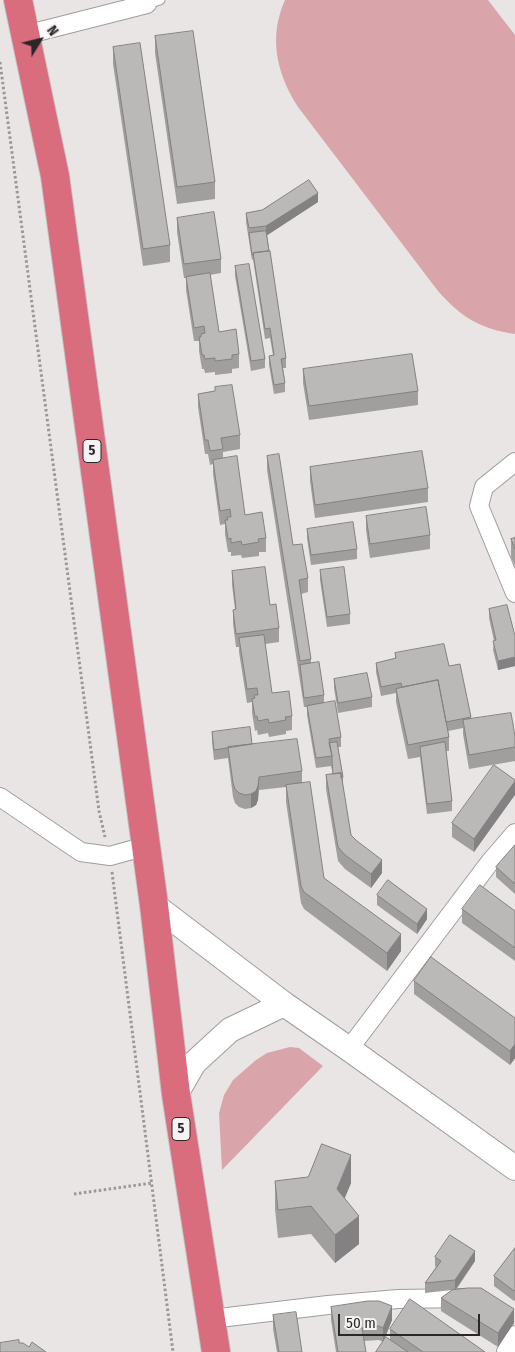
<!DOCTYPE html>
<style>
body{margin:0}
#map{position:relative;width:515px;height:1352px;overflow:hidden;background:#e9e5e5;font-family:"Fira Sans Condensed",sans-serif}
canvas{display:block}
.north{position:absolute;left:15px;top:15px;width:50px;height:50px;-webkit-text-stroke:4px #f6f2f3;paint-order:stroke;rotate:54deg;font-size:14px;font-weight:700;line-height:20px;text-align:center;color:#292727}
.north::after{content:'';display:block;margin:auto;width:18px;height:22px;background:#292727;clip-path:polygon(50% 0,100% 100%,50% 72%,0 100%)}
.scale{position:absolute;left:338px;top:1314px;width:142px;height:22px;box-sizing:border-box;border:2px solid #292727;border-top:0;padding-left:6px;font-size:15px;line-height:18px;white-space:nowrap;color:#292727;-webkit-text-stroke:4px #f6f2f3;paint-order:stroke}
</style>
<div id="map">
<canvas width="515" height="1352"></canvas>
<div class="north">N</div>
<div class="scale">50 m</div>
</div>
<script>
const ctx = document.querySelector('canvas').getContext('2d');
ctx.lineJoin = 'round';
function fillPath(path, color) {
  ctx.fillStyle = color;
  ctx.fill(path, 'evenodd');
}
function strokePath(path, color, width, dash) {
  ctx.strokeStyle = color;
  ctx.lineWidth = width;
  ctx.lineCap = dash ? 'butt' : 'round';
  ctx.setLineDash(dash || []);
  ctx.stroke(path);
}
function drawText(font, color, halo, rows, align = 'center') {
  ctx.font = font + ' "Fira Sans Condensed",sans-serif';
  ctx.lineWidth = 4.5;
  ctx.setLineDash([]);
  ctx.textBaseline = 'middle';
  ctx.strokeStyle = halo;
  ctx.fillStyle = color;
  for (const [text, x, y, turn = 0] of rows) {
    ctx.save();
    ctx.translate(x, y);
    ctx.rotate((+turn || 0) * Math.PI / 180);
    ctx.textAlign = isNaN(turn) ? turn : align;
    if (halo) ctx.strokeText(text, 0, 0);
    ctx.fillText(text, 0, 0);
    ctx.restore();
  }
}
const green = new Path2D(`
 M285,0H488L515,35V334C480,329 461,317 438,291L298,107C277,74 268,38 285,0Z
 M290,1047L299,1048L323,1066L222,1170L219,1113L224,1095L233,1080L256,1060L267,1053Z`);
const path = new Path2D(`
 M0,62L99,811L105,837
 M112,872L173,1352
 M74,1194L152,1183`);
const lane = new Path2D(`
 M147,4L160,0`);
const street = new Path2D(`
 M25,35L147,4
 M515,462L484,487L479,506L515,593
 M0,797L81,852L110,856L146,846
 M349,1049L490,862L515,833
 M211,1319L328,1305L398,1299L465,1298
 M506,1352L515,1335`);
const secondary = new Path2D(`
 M154,905L284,1004L349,1049L515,1168
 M176,1094L194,1063L230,1030L284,1004`);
const highway = new Path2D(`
 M18,0L55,176L154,905L176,1094L216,1352`);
const wall = new Path2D(`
 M155,36L215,182V199L177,204L155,53Z
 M113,47L170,245V262L143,266L113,64Z
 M318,202L267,235L286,358V368H283L285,383V392L274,394L269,365V356L273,355L270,338L265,339L253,259L252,260L246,222V213Z
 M177,218L221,259V273L210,275L219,332L239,354V368L232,369V373L215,375V372L205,373L204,369H202L199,351V341H194L186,290V278H184L177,232Z
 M235,266L265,359V368L251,371L235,276Z
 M303,369L418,391V405L309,420L303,383Z
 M215,387L240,435V449L223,452V458L245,515L266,538V552H259V556L242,558L241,555L231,556V552H228L225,534V524L220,525L213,474V464L210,465L208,454H205L198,407V394L215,391Z
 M267,456L293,545L308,578V592L301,594L311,659V664L324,695V703L341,737V747H338L343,777V782H342L351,835L382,873L371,888L345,869L338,861L326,789V775L333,774L331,766L316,768L307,715V707H304L267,470Z
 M310,467L428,488V502L315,518L310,481Z
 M366,516L430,535V549L370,558L366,530Z
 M307,529L357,549V559L311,565L307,538Z
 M515,538V566L511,557V539Z
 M320,570L350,614V624L327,627L320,580Z
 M232,571L270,605L279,628V642L265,644L272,693L292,716V730L286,731V734L269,737L268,733L258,735L257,730L255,731L252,713V702L247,703L239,652V647H236L233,624V610L235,609L232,585Z
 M489,609L515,636V666L498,670L493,650L494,641L489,618Z
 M395,653L449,666L471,717V719L515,736V761L469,769L463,734V728L448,731L449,737V751H446L452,801V811L427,814L420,757L408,759L396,702V693L381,696L376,672V663L395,659Z
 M334,679L372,697V707L338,713L334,688Z
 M212,732L252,744L302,771V783L324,878L401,951L387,971L304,909L301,903L286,802V787L259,790L258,800L256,805L251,808L245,809L239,807L235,803L233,797L228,758L214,760L212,742Z
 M515,780L474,852L452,837V823Z
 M515,845V894L496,877V867Z
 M377,895L427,919L417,934L377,905Z
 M462,909L515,911V961L462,923Z
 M414,981L515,1018V1058L510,1065L414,994Z
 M275,1181L351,1183L344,1199L359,1244L335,1263L311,1234L278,1238L275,1209Z
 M515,1248V1300L514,1301L494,1286V1276Z
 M435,1257L475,1261L456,1290L514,1323L498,1347L441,1311V1298L452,1290L425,1293V1283L436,1267L435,1266Z
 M331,1307L392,1320L384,1341L390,1339V1329L485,1352H376L383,1342L379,1340L364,1341L366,1352H336L331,1320Z
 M273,1315L302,1352H277L273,1329Z`);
const shadedWall = new Path2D(`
 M318,193V202L266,236V226Z
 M515,657V666L498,670V661Z
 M259,777L258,800L256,805L251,808V794Z
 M515,781V795L474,852V839Z
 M382,860V873L371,888V874Z
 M427,909V919L417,934V924Z
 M401,934V951L387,971V953Z
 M515,1044V1058L510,1065V1051Z
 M351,1155V1183L337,1217V1189Z
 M359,1216V1244L335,1263V1235Z
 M475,1251V1261L455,1290V1280Z
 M392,1306V1320L383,1342V1328Z
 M514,1309V1323L498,1347V1333Z`);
const building = new Path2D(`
 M193,31L215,182L177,187L155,36Z
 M140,43L170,245L143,249L113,47Z
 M309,180L318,193L266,226L249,228L246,213L262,210Z
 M214,212L221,259L184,264L177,218Z
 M266,231L269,251L253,253L254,254L252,255L249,233Z
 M270,251L286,358L281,359L285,383L274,385L269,356L274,355L270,328L265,329L253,253Z
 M249,264L265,359L251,361L235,266Z
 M210,273L219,332L236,329L239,354L232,355V359L215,361V358L205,359L204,355H202L199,337H201V334L205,333L204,326L194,328L186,277Z
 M412,354L418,391L309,406L303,369Z
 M232,385L240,435L221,438L223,449L210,451L208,440H205L198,394L215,391V387Z
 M422,451L428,488L315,505L310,467Z
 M279,454L293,545L302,544L308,578L299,580L311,659L300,661L267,456Z
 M237,456L245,515L262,512L266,538L258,539L259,542L242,545L241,541L231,543V538L228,539L225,520H228L227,517H231L230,509L220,511L213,460Z
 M426,507L430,535L370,544L366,516Z
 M353,522L357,549L311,555L307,529Z
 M515,538V549L511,539Z
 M265,567L270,605L276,604L279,628L236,634L233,610L236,609L232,571Z
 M344,567L350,614L327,617L320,570Z
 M507,605L515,636V657L498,661L493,641L496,640L489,609Z
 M264,635L272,693L289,691L292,716L285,717L286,720L269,723L268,719L258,721L257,716L255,717L252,699L255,698L254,695H258L257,688L247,689L239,638Z
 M444,644L449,666L460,664L471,717L446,722L438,680L402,687L401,683L381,687L376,663L396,658L395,653Z
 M319,662L324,695L304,698L300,665Z
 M367,673L372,697L338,703L334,679Z
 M438,680L449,737L408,745L396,689Z
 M335,701L341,737L329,739L332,756L316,758L307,706Z
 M511,713L515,736V747L469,755L463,720Z
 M250,727L252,744L214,750L212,732Z
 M297,739L302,771L259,777L258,786L256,791L251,794L245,795L239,793L235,789L233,783L228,747Z
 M337,742L343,777L341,778V773L333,774L332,762V756L329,743Z
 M445,742L452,801L427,804L420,747Z
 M494,765L515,780V781L474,839L452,823Z
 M341,773L351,835L357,841L382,860L371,874L345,855L338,847L326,775Z
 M310,782L324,878L401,934L387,953L304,892L301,886L286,785Z
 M515,845V884L496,867Z
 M388,880L427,909L417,924L377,895Z
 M480,885L515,911V948L462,909Z
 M431,957L515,1018V1044L510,1051L414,981Z
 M322,1144L351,1155L337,1189L359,1216L335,1235L311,1206L278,1210L275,1181L308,1177Z
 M450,1235L475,1251L455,1280L425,1283L441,1261L435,1257Z
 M515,1248V1290L514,1291L494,1276Z
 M468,1288H481L514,1309L498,1333L441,1298L452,1290Z
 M410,1299L485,1352H423L390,1329Z
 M368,1301H379L392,1306L383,1328L379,1326L362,1328L366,1352H338L331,1307Z
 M296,1312L302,1352H279L273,1315Z
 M386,1337L408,1352H376Z
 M19,1340V1343H23L29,1347L32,1342L46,1352H0V1343Z`);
const shields = [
 [92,451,18],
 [181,1129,18]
];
const shieldNames = [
 ["5",92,451],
 ["5",181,1129]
];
fillPath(green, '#d9a5aa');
strokePath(lane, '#a09d9d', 11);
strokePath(street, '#a09d9d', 20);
strokePath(secondary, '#a09d9d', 26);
strokePath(highway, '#c3c3c3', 30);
strokePath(path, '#9a9797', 3, [2.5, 2.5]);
strokePath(lane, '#fff', 9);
strokePath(street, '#fff', 18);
strokePath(secondary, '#fff', 24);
strokePath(highway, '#d96c7d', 28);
fillPath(wall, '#a19e9e');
fillPath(shadedWall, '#838181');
fillPath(building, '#bbb8b8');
strokePath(building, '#838181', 1);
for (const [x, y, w] of shields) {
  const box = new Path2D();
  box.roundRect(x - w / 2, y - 11.5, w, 23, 4);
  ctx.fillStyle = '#f6f2f3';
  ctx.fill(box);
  strokePath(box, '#292727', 1);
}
drawText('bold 14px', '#292727', null, shieldNames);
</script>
